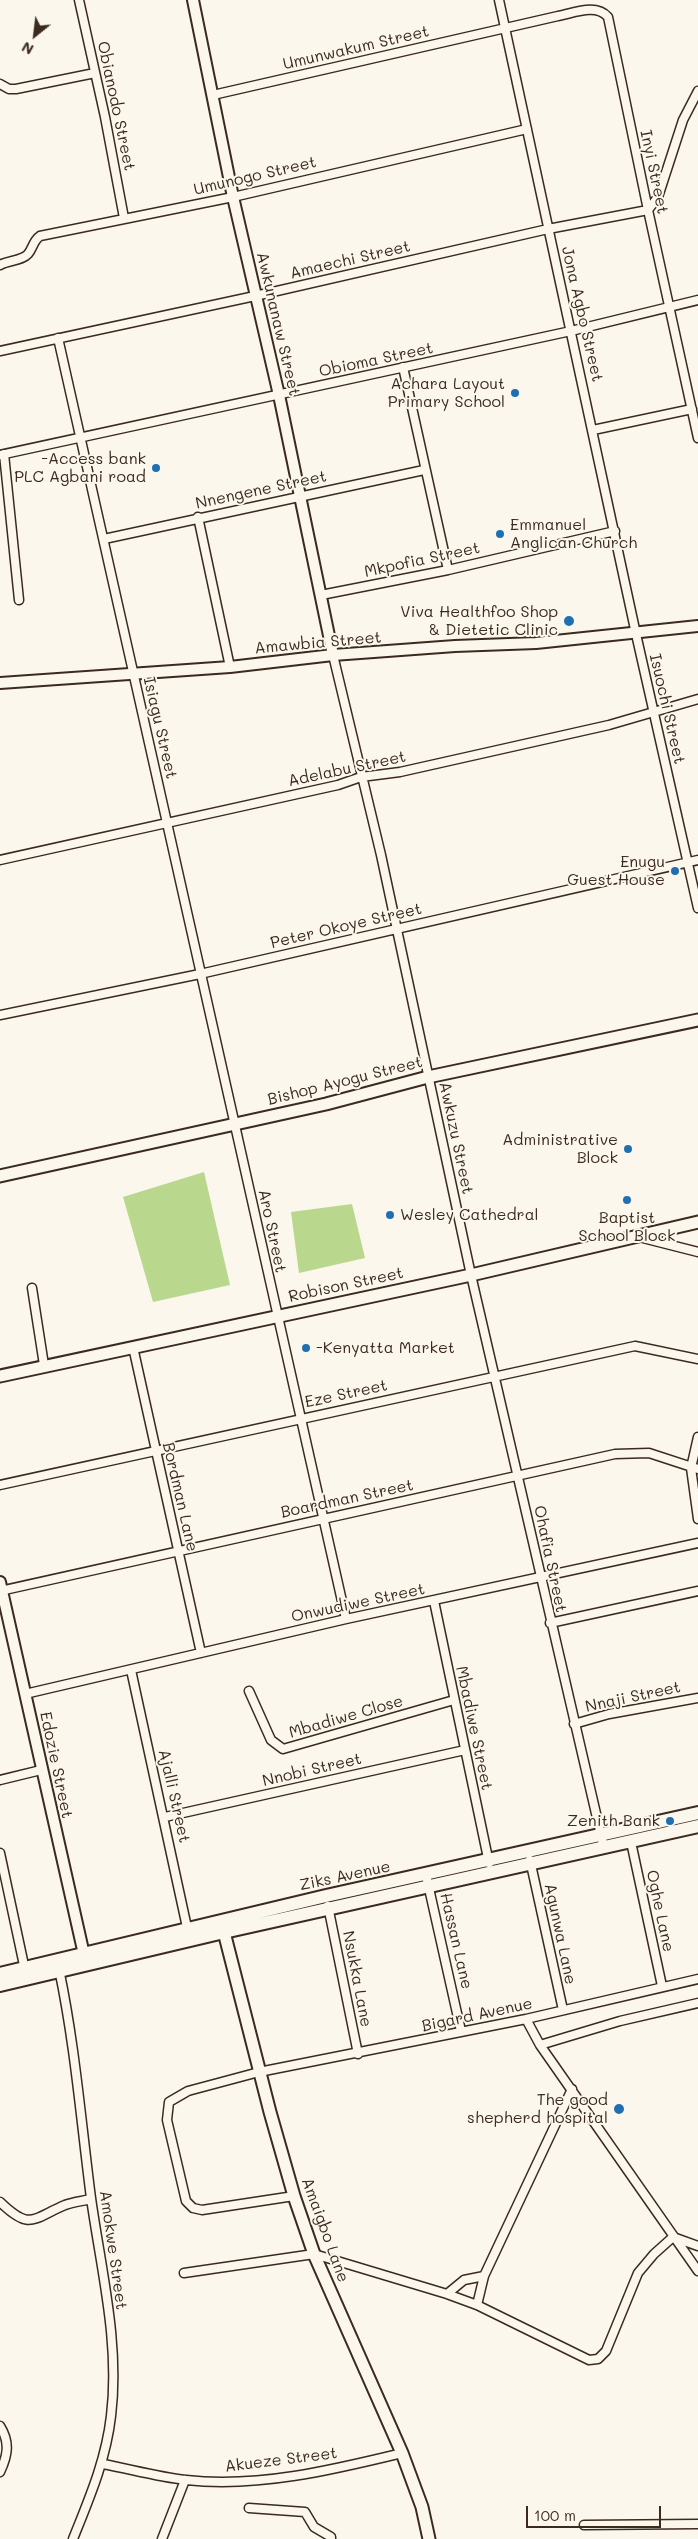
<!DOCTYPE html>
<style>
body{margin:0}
#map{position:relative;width:698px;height:2539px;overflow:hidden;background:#fbf7ec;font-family:Mali,sans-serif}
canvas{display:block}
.north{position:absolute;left:10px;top:10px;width:50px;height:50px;-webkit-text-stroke:4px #fbf7ec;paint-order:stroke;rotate:209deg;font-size:14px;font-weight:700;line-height:20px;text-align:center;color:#3b2a1e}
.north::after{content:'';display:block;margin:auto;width:18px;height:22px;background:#3b2a1e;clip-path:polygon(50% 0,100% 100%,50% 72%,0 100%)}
.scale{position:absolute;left:526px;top:2506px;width:135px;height:22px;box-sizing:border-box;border:2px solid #3b2a1e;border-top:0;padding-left:6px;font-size:15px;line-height:18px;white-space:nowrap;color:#3b2a1e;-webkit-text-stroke:4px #fbf7ec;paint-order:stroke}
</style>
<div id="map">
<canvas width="698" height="2539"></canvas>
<div class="north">N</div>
<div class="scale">100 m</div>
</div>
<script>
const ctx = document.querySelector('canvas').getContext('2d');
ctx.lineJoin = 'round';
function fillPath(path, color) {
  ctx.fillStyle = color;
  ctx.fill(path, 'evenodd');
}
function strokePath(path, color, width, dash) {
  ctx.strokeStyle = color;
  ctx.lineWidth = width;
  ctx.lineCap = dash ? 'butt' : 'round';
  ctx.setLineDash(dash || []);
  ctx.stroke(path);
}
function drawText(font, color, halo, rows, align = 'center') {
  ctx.font = font + ' Mali,sans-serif';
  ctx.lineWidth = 4;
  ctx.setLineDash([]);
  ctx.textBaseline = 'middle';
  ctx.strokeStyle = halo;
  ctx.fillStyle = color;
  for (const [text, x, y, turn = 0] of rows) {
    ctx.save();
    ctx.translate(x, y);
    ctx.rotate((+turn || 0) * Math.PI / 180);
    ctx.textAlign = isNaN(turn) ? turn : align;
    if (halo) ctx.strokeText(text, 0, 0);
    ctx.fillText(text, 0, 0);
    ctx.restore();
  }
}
const green = new Path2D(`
 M204,1172L230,1285L153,1302L123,1197Z
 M352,1204L365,1258L299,1273L291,1212Z`);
const minor = new Path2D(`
 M79,0L105,117L124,218
 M499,0L636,634L698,908
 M0,84L9,89H16L95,73
 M213,95L558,16C574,13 596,3 608,17L648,210L698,438
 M0,265C8,260 22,261 28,254C33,248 33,241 40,236L233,197L527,129
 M58,338L346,1619
 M0,351L255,296L548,229L648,210L658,197L683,120L698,91
 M403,367L448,570
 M593,430L692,409
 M4,454L19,600
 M0,455L571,331L698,300
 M198,517L230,667
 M104,539L424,470
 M321,595L448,570L615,531
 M333,655L381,855L471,1275L604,1848
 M0,860L338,785L361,777L400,772L609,725L698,699
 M0,1015L200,974L698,860
 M639,1237L698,1252
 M32,1288L44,1365
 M133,1347L201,1653
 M698,1437L691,1468L698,1519
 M0,1485L635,1346L698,1359
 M0,1591L615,1454L649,1453L698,1469
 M434,1601L489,1863
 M550,1623L698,1591
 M131,1670L188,1932
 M249,1691L271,1740L283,1749L454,1700
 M25,1694L346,1619L698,1543
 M574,1724L609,1714L698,1698
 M0,1780L41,1770
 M165,1817L465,1750
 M631,1842L662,1986
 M0,1853L25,1970
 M530,1860L563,2010
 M426,1875L461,2031
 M328,1906L358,2054
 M59,1969C75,2045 81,2121 91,2198C101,2270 120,2343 111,2416C106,2460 89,2499 73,2539
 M526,2019L540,2045L620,2021L698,2003
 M540,2045L698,2271
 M294,2196L202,2210L193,2208L186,2201L167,2120L169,2102L188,2091L259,2072L526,2019L698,1979
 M0,2202C30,2231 32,2219 65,2205C73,2202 83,2201 91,2199
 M184,2273L314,2254L447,2294L477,2305L589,2360L598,2359L606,2351L638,2273L654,2254L673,2237L698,2246
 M447,2294L464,2280L484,2276
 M477,2305L484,2276L572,2089
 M0,2426C10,2442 8,2455 0,2472
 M103,2464C130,2469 158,2477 186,2480C258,2488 332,2470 402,2453
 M249,2508L305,2512L314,2527L331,2537V2539
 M584,2525L698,2524
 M162,2539L185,2480`);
const tertiary = new Path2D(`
 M193,0L233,197L279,395L333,655
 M0,683L230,667L333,655L455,646L536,643L698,626
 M0,1582L85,1959`);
const secondary = new Path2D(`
 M0,1176L326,1104L428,1077L698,1020
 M0,1376L471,1275L698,1222
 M224,1932L270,2112L294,2196L314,2254L402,2453L422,2507L429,2539`);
const primary = new Path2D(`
 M0,1974L326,1896L698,1813
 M0,1985L224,1932L698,1826`);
const markers = [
 [515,393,5,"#1f6fb2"],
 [156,468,5,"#1f6fb2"],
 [500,534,5,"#1f6fb2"],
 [569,621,6,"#1f6fb2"],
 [675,871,5,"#1f6fb2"],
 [628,1149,5,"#1f6fb2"],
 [627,1200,5,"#1f6fb2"],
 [390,1215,5,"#1f6fb2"],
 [306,1348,5,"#1f6fb2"],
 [670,1821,5,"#1f6fb2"],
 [619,2109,6,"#1f6fb2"]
];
const streetNames = [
 ["Umunwakum Street",356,48,-13],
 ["Obianodo Street",116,106,78],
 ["Inyi Street",654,172,78],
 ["Umunogo Street",255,176,-13],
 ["Amaechi Street",350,260,-13],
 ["Jona Agbo Street",582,314,77],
 ["Awkunanaw Street",278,324,77],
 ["Obioma Street",376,360,-12],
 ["Nnengene Street",261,490,-12],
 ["Mkpofia Street",422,560,-12],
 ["Amawbia Street",318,643,-5],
 ["Isuochi Street",667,709,77],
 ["Isiagu Street",160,728,77],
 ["Adelabu Street",347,769,-12],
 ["Peter Okoye Street",346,926,-13],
 ["Bishop Ayogu Street",345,1081,-14],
 ["Awkuzu Street",456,1138,78],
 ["Aro Street",272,1231,78],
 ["Robison Street",346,1285,-12],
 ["Eze Street",346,1394,-12],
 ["Bordman Lane",180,1497,77],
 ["Boardman Street",347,1499,-12],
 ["Ohafia Street",550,1559,78],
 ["Onwudiwe Street",358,1603,-12],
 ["Nnaji Street",633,1697,-12],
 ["Mbadiwe Close",346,1717,-16],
 ["Mbadiwe Street",474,1728,78],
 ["Edozie Street",56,1765,78],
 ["Nnobi Street",312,1770,-13],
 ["Ajalli Street",174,1796,77],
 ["Ziks Avenue",345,1876,-12],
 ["Oghe Lane",660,1911,78],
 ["Agunwa Lane",560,1934,78],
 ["Hassan Lane",456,1941,77],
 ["Nsukka Lane",357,1979,79],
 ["Bigard Avenue",477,2015,-12],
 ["Amaigbo Lane",325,2230,70],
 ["Amokwe Street",113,2250,82],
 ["Akueze Street",281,2460,-7]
];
const poiNames = [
 ["Achara Layout",505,384],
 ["Primary School",505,402],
 ["-Access bank",146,459],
 ["PLC Agbani road",146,477],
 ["Emmanuel",510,525,"left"],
 ["Anglican Church",510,543,"left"],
 ["Viva Healthfoo Shop",558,612],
 ["& Dietetic Clinic",558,630],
 ["Enugu",665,862],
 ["Guest House",665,880],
 ["Administrative",618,1140],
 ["Block",618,1158],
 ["Wesley Cathedral",400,1215,"left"],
 ["Baptist",627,1218,"center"],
 ["School Block",627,1236,"center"],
 ["-Kenyatta Market",316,1348,"left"],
 ["Zenith Bank",660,1821],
 ["The good",608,2100],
 ["shepherd hospital",608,2118]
];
fillPath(green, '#bad78e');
strokePath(minor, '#3b2a1e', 11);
strokePath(tertiary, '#3b2a1e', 14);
strokePath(secondary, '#3b2a1e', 15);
strokePath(primary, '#3b2a1e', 16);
strokePath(minor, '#fbf7ec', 8);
strokePath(tertiary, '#fbf7ec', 10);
strokePath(secondary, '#fbf7ec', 11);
strokePath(primary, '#fbf7ec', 12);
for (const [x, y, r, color] of markers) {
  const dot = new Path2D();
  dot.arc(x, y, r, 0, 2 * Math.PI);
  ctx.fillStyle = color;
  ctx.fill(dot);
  strokePath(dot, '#fbf7ec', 2);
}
drawText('16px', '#3b2a1e', '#fbf7ec', streetNames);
drawText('16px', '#3b2a1e', '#fbf7ec', poiNames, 'right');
</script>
